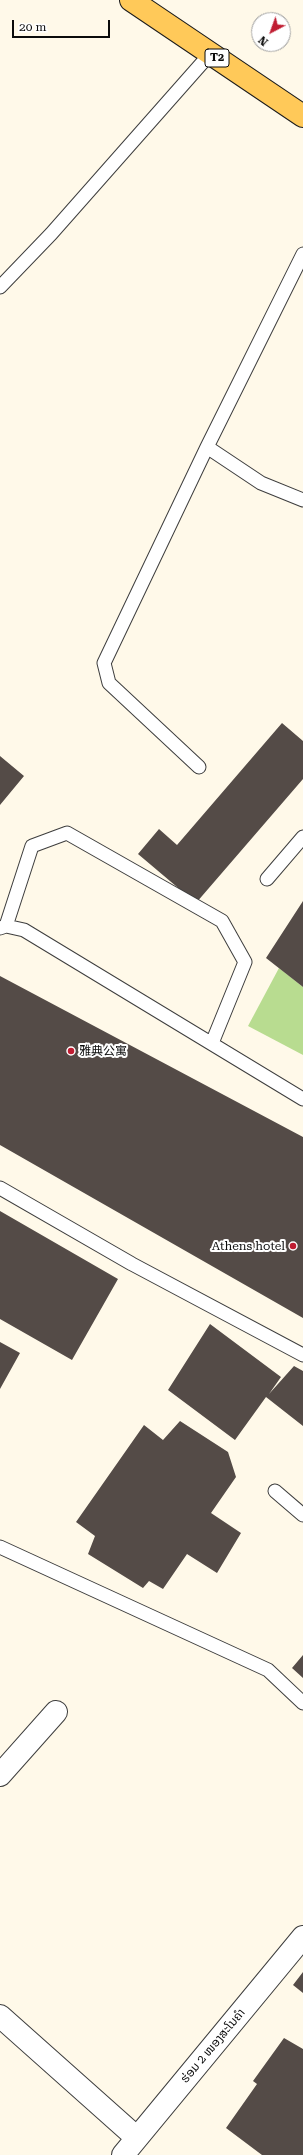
<!DOCTYPE html>
<meta charset="utf-8">
<style>
body{margin:0}
#map{position:relative;width:303px;height:2155px;overflow:hidden;background:#fff9e9;font-family:"Roboto Serif",serif}
canvas{display:block}
.north{position:absolute;left:251px;top:12px;width:40px;height:40px;box-sizing:border-box;background:#fff;border:1px solid #9d9d9d;border-radius:50%;rotate:221deg;font-size:11px;font-weight:700;line-height:16px;text-align:center;color:#0b0b0b}
.north::after{content:'';display:block;margin:auto;width:14px;height:18px;background:#c01d32;clip-path:polygon(50% 0,100% 100%,50% 72%,0 100%)}
.scale{position:absolute;left:12px;top:20px;width:98px;height:18px;box-sizing:border-box;border:2px solid #0b0b0b;border-top:0;padding-left:5px;font-size:12px;line-height:14px;white-space:nowrap;color:#0b0b0b;-webkit-text-stroke:3px #fff;paint-order:stroke}
</style>
<div id="map">
<canvas width="303" height="2155"></canvas>
<div class="north">N</div>
<div class="scale">20 m</div>
</div>
<script>
const ctx = document.querySelector('canvas').getContext('2d');
ctx.lineJoin = 'round';
function fillPath(path, color) {
  ctx.fillStyle = color;
  ctx.fill(path, 'evenodd');
}
function strokePath(path, color, width, dash) {
  ctx.strokeStyle = color;
  ctx.lineWidth = width;
  ctx.lineCap = dash ? 'butt' : 'round';
  ctx.setLineDash(dash || []);
  ctx.stroke(path);
}
function drawText(font, color, halo, rows, align = 'center') {
  ctx.font = font + ' "Roboto Serif","Noto Sans SC","Noto Sans Lao",serif';
  ctx.lineWidth = 4;
  ctx.setLineDash([]);
  ctx.textBaseline = 'middle';
  ctx.strokeStyle = halo;
  ctx.fillStyle = color;
  for (const [text, x, y, turn = 0] of rows) {
    ctx.save();
    ctx.translate(x, y);
    ctx.rotate((+turn || 0) * Math.PI / 180);
    ctx.textAlign = isNaN(turn) ? turn : align;
    if (halo) ctx.strokeText(text, 0, 0);
    ctx.fillText(text, 0, 0);
    ctx.restore();
  }
}
const forest = new Path2D(`
 M279,968L303,987V1055L248,1026Z`);
const building = new Path2D(`
 M282,723L303,741V779L196,903L138,854L159,829L177,845Z
 M0,756L24,776L0,805Z
 M303,901V987L266,958Z
 M0,976L303,1137V1318L0,1145Z
 M0,1211L118,1279L72,1360L0,1319Z
 M210,1324L281,1377L269,1394L294,1366L303,1371V1426L266,1397L235,1440L168,1390Z
 M0,1342L20,1353L0,1389Z
 M180,1421L228,1452L236,1477L211,1513L241,1533L217,1573L187,1554L163,1589L149,1581L143,1588L88,1554L95,1536L76,1522L144,1425L163,1440Z
 M303,1655V1678L292,1668Z
 M303,1972V1993L293,1985Z
 M284,2038L303,2049V2155H262L226,2128L257,2084L253,2081Z`);
const lane = new Path2D(`
 M0,287L51,234L210,54
 M207,447L261,483L303,500
 M199,767L109,683L104,663L207,447L303,254
 M267,879L303,837
 M6,926L32,846L67,833L222,921L245,962L212,1043
 M0,928L6,926L24,930L303,1099
 M0,1188L132,1264L303,1355
 M275,1491L303,1515
 M0,1547L268,1670L303,1703`);
const street = new Path2D(`
 M0,1775L56,1712
 M0,2016L137,2138
 M123,2155L303,1937`);
const primary = new Path2D(`
 M131,0L303,116`);
const markers = [
 [71,1051,4,"#c01d32"],
 [293,1246,4,"#c01d32"]
];
const shields = [
 [217,58,24]
];
const shieldNames = [
 ["T2",217,58]
];
const poiNames = [
 ["雅典公寓",79,1051],
 ["Athens hotel",285,1246,"right"]
];
const streetNames = [
 ["ຮ່ອມ 2 ໜອງສະໂນຄໍາ",213,2046,-50]
];
fillPath(forest, '#b8dc90');
fillPath(building, '#544b47');
strokePath(lane, '#3e3e3e', 15);
strokePath(street, '#3e3e3e', 24);
strokePath(primary, '#1c1c1c', 24);
strokePath(lane, '#fff', 13);
strokePath(street, '#fff', 22);
strokePath(primary, '#ffc959', 22);
for (const [x, y, r, color] of markers) {
  const dot = new Path2D();
  dot.arc(x, y, r, 0, 2 * Math.PI);
  ctx.fillStyle = color;
  ctx.fill(dot);
  strokePath(dot, '#fff', 1.5);
}
for (const [x, y, w] of shields) {
  const box = new Path2D();
  box.roundRect(x - w / 2, y - 9, w, 18, 3);
  ctx.fillStyle = '#fff';
  ctx.fill(box);
  strokePath(box, '#0b0b0b', 1);
}
drawText('bold 11px', '#0b0b0b', null, shieldNames);
drawText('12px', '#0b0b0b', '#fff', poiNames, 'left');
drawText('12px', '#0b0b0b', '#fff', streetNames);
</script>
